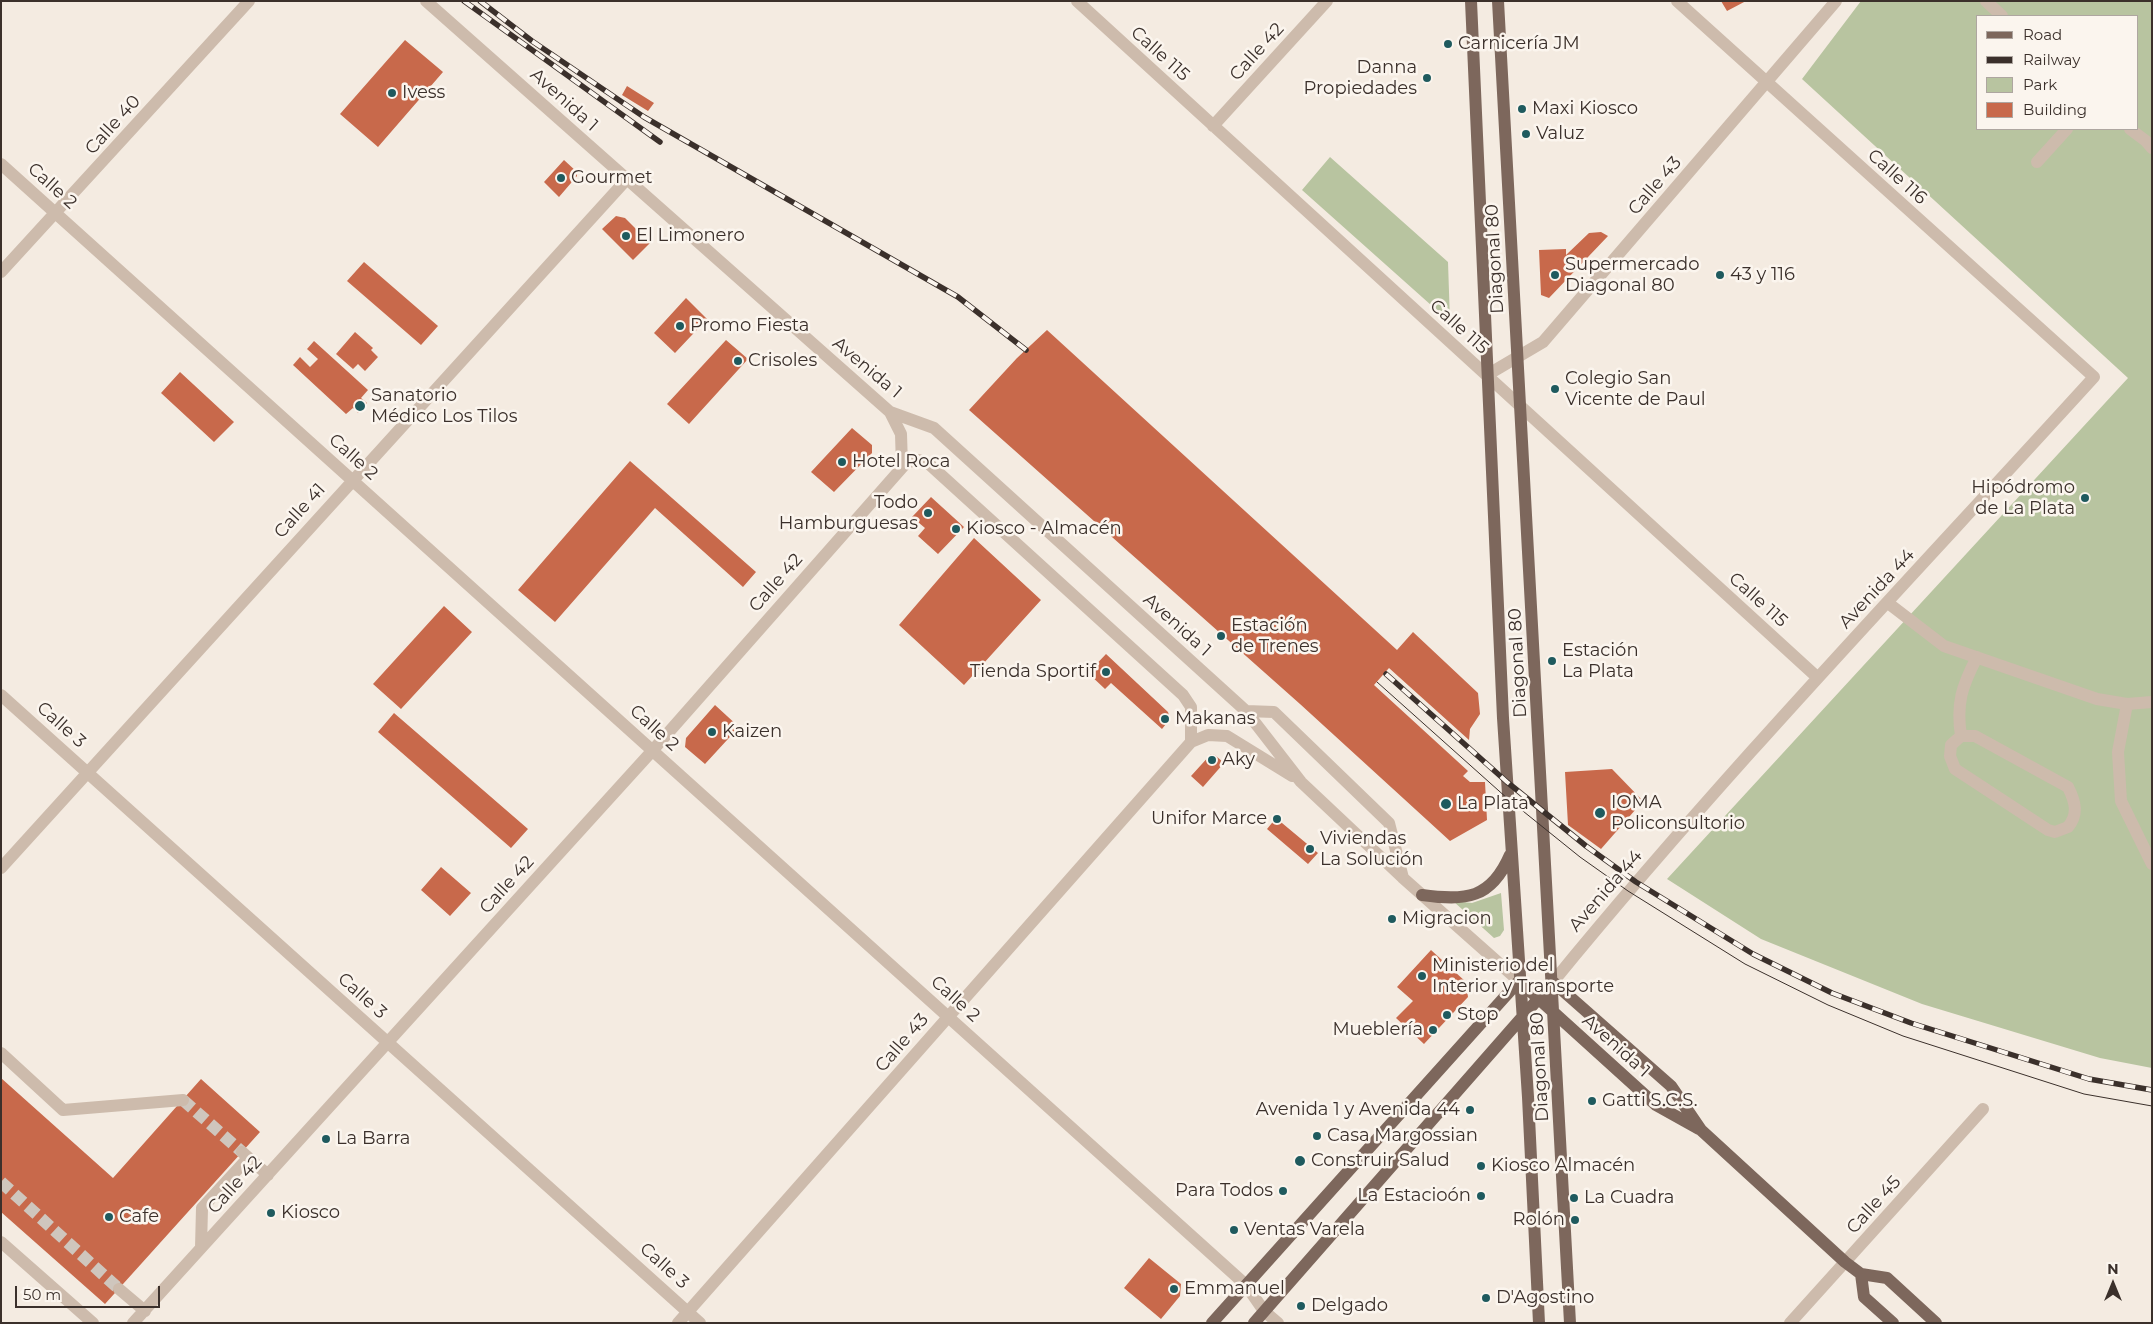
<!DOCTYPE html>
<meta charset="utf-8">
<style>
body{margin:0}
#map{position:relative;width:2153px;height:1324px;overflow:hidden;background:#f4ebe1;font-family:Montserrat,sans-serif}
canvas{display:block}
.frame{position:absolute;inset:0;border:2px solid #3b302b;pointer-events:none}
.legend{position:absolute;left:1976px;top:15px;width:162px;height:115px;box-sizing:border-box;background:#fbf5ee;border:1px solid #aea6a0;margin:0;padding:6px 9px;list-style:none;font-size:15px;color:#3b302b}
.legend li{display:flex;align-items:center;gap:10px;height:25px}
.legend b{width:25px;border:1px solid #aea6a0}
.north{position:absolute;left:2088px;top:1259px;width:50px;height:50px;-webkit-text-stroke:4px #fbf5ee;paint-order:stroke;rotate:0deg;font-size:14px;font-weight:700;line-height:20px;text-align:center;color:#3b302b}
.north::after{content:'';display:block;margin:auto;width:18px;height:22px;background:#3b302b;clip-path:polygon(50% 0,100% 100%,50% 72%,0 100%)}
.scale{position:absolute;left:15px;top:1286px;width:145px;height:22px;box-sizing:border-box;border:2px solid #3b302b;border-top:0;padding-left:6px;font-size:15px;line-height:18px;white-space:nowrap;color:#3b302b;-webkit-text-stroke:4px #fbf5ee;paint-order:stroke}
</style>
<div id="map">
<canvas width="2153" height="1324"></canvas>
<div class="frame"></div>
<ul class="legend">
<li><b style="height:6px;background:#7d675c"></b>Road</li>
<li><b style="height:6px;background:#3b302b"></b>Railway</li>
<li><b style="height:14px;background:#b8c4a0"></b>Park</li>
<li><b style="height:14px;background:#c8694b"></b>Building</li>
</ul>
<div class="north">N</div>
<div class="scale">50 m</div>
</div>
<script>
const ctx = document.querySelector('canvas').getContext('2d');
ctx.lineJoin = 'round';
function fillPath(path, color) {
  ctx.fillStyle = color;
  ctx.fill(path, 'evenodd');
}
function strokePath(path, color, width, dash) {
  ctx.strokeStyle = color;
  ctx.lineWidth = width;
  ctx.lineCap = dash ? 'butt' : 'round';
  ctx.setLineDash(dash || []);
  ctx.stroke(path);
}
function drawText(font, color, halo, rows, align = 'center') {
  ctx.font = font + ' Montserrat,sans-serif';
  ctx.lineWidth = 5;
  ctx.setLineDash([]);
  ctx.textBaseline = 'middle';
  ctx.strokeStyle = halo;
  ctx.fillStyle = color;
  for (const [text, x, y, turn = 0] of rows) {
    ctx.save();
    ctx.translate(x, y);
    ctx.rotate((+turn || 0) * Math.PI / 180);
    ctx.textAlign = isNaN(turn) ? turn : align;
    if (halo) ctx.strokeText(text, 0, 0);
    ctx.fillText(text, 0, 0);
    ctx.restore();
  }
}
const green = new Path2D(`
 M1861,1H2152V1068L2100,1058L1922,1004L1761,939L1667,879L2128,378L1802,79ZM1977,16H2137V129H1977Z
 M1330,157L1448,262L1450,322L1302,190Z
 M1501,893L1504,930L1500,936L1494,938L1453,901L1472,903Z`);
const building = new Path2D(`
 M1721,1H1746L1727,11Z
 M405,40L443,72L378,147L340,114Z
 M627,86L654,103L648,111L622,95Z
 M564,160L577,172V176L559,197L544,182Z
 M616,216L625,218L650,243L633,260L602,229Z
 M1601,232L1608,236L1549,298L1541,295L1539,250L1566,249V255L1589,233Z
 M364,262L438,326L421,345L347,281Z
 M686,298L707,319L675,353L654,333Z
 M1047,330L1397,650L1413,632L1478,693L1480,714L1470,729L1469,740L1389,668L1374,685L1468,771L1463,776L1470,782H1485L1487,820L1450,841L1300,704L969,410L1017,358Z
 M355,332L373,348L371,350L378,357L365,371L358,364L353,369L336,354Z
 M726,340L748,359L689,424L667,404Z
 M314,341L368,390L361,398L367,403L358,413L353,408L346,414L293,365L300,357L310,367L318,359L307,349Z
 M180,372L234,422L214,442L161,393Z
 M852,428L872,445V453L834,492L811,472Z
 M630,461L756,572L743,587L655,508L555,622L518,590Z
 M931,497L964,527L938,554L918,536L925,528L912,517Z
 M974,538L1041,600L964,685L899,625Z
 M444,606L472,632L401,709L373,684Z
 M1106,654L1168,712L1170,719L1162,729L1111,683L1105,689L1088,673Z
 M715,705L739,727L705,764L685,747L686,738Z
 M394,713L528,829L511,848L378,732Z
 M1211,754L1215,755L1224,763L1203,787L1191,776Z
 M1612,769L1643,801L1601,849L1568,825L1565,772Z
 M1276,818L1318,853L1308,864L1267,829Z
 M441,867L471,893L450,916L421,890Z
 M1431,950L1466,982L1468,997L1424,1044L1396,1018L1413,1001L1397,987Z
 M1,1078L113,1178L201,1079L260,1132L105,1304L1,1212Z
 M1149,1258L1181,1284L1180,1296L1161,1319L1124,1288Z`);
const minorTunnel = new Path2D(`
 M183,1100L242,1152
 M1,1182L119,1289`);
const minor = new Path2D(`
 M426,1L890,412L934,428L1246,711L1301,782L1403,878L1519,981
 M1077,1L1818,678
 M1986,1L2002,16
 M1213,126L1327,1
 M2130,129L2146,141L2152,148
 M2037,162L2067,129
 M1,164L1246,1285L1264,1311L1278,1323
 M1,272L249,1
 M1487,375L1543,342L1836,1
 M890,412L901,434L902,466
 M1888,603L1944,646L2097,699L2127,704L2152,702
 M1,695L700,1323
 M2127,704L2118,752L2121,801L2152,864
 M1246,711L1274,712L1389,823L1403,878
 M1961,736L1951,745L1950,756L1955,769L2048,830L2055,832L2068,827C2079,814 2075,801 2068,787L1975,736H1961C1956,703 1962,686 1977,657
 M1,868L627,179
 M1553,982C1724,773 1912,577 2094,377L1677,1
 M1,1053L63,1110L183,1100
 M242,1152L268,1175
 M1,1242L93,1323
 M201,1248L202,1208L248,1158
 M119,1289L145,1311
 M133,1323L653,750L907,462L919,460L929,464L1183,695L1191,707V742
 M678,1323L1191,742L1208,735L1227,736L1292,776
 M1790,1323L1983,1109`);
const major = new Path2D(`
 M1471,1L1503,718L1528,1097L1539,1323
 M1498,1L1570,1323
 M1422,895C1466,901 1491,899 1510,855
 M1519,981L1656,1105L1699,1129
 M1553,982L1671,1086L1701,1130L1845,1262L1861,1274L1887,1278L1936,1323
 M1861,1274L1864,1297L1893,1323
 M1212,1323L1519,981
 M1254,1323L1553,982`);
const tram = new Path2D(`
 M1377,682L1508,799L1580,857L1628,891L1745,964L1828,1005L1903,1036L2084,1094L2152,1106`);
const rail = new Path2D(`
 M464,1L660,142
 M480,1L532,41L644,117L958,297L1026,350
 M1386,674L1507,782L1586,846L1636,882L1753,954L1832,993L1911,1023L2089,1079L2152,1090`);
const markers = [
 [1448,44,5,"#1f5a5e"],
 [1427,78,5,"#1f5a5e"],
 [392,93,5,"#1f5a5e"],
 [1522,109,5,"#1f5a5e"],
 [1526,134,5,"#1f5a5e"],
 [561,178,5,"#1f5a5e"],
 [626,236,5,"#1f5a5e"],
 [1555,275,5,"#1f5a5e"],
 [1720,275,5,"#1f5a5e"],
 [680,326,5,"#1f5a5e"],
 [738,361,5,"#1f5a5e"],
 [1555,389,5,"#1f5a5e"],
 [360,406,6,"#1f5a5e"],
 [842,462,5,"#1f5a5e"],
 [2085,498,5,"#1f5a5e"],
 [928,513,5,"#1f5a5e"],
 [956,529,5,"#1f5a5e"],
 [1221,636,5,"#1f5a5e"],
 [1552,661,5,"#1f5a5e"],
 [1106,672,5,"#1f5a5e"],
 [1165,719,5,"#1f5a5e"],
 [712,732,5,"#1f5a5e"],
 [1212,760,5,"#1f5a5e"],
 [1446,804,6,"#1f5a5e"],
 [1600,813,6,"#1f5a5e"],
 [1277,819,5,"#1f5a5e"],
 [1310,849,5,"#1f5a5e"],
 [1392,919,5,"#1f5a5e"],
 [1422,976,5,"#1f5a5e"],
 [1447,1015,5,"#1f5a5e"],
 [1433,1030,5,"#1f5a5e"],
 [1592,1101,5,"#1f5a5e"],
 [1470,1110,5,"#1f5a5e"],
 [1317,1136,5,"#1f5a5e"],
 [326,1139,5,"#1f5a5e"],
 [1300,1161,6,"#1f5a5e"],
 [1481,1166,5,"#1f5a5e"],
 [1283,1191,5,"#1f5a5e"],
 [1481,1196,5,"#1f5a5e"],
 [1574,1198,5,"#1f5a5e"],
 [271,1213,5,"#1f5a5e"],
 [109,1217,5,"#1f5a5e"],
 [1575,1220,5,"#1f5a5e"],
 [1234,1230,5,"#1f5a5e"],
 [1174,1289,5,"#1f5a5e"],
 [1486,1298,5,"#1f5a5e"],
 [1301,1306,5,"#1f5a5e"]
];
const poiNames = [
 ["Carnicería JM",1458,44],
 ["Danna",1417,68,"right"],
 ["Propiedades",1417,89,"right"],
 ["Ivess",402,93],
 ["Maxi Kiosco",1532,109],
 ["Valuz",1536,134],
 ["Gourmet",571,178],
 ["El Limonero",636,236],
 ["Supermercado",1565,265],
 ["Diagonal 80",1565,286],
 ["43 y 116",1730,275],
 ["Promo Fiesta",690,326],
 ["Crisoles",748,361],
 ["Colegio San",1565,379],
 ["Vicente de Paul",1565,400],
 ["Sanatorio",371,396],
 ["Médico Los Tilos",371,417],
 ["Hotel Roca",852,462],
 ["Hipódromo",2075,488,"right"],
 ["de La Plata",2075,509,"right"],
 ["Todo",918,503,"right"],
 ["Hamburguesas",918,524,"right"],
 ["Kiosco - Almacén",966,529],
 ["Estación",1231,626],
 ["de Trenes",1231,647],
 ["Estación",1562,651],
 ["La Plata",1562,672],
 ["Tienda Sportif",1096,672,"right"],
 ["Makanas",1175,719],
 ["Kaizen",722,732],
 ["Aky",1222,760],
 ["IOMA",1611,803],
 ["Policonsultorio",1611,824],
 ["La Plata",1457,804],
 ["Unifor Marce",1267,819,"right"],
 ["Viviendas",1320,839],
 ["La Solución",1320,860],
 ["Migracion",1402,919],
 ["Ministerio del",1432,966],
 ["Interior y Transporte",1432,987],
 ["Stop",1457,1015],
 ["Mueblería",1423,1030,"right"],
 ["Gatti S.C.S.",1602,1101],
 ["Avenida 1 y Avenida 44",1460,1110,"right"],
 ["Casa Margossian",1327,1136],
 ["La Barra",336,1139],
 ["Construir Salud",1311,1161],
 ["Kiosco Almacén",1491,1166],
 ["Para Todos",1273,1191,"right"],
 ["La Estacioón",1471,1196,"right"],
 ["La Cuadra",1584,1198],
 ["Kiosco",281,1213],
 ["Cafe",119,1217],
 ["Rolón",1565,1220,"right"],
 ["Ventas Varela",1244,1230],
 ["Emmanuel",1184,1289],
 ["D'Agostino",1496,1298],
 ["Delgado",1311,1306]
];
const streetNames = [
 ["Calle 42",1257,52,-48],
 ["Calle 115",1160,54,42],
 ["Avenida 1",564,100,42],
 ["Calle 40",113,125,-48],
 ["Calle 116",1897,177,42],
 ["Calle 2",52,186,42],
 ["Calle 43",1655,186,-49],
 ["Diagonal 80",1495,259,-93],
 ["Calle 115",1459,327,42],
 ["Avenida 1",867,368,40],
 ["Calle 2",353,457,42],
 ["Calle 41",300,511,-48],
 ["Calle 42",776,583,-49],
 ["Avenida 44",1877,589,-47],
 ["Calle 115",1758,600,42],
 ["Avenida 1",1177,625,42],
 ["Diagonal 80",1518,663,-93],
 ["Calle 3",61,725,42],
 ["Calle 2",654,728,42],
 ["Calle 42",507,885,-48],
 ["Avenida 44",1606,891,-49],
 ["Calle 3",362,996,42],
 ["Calle 2",955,999,42],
 ["Calle 43",902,1043,-49],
 ["Avenida 1",1616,1046,42],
 ["Diagonal 80",1540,1067,-93],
 ["Calle 42",235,1185,-48],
 ["Calle 45",1874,1205,-48],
 ["Calle 3",664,1266,42]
];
fillPath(green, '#b8c4a0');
fillPath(building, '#c8694b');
strokePath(minorTunnel, '#cfc6bd', 12, [12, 6]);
strokePath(minor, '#cdbbac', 12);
strokePath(major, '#7d675c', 12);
strokePath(tram, '#3b302b', 1);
strokePath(rail, '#3b302b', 5.5);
strokePath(rail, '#fbf5ee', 4, [11]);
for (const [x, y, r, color] of markers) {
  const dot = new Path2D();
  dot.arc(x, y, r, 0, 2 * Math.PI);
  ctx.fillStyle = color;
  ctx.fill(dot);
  strokePath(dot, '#fbf5ee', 2);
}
drawText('18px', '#3b302b', '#fbf5ee', poiNames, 'left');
drawText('18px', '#3b302b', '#fbf5ee', streetNames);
</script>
